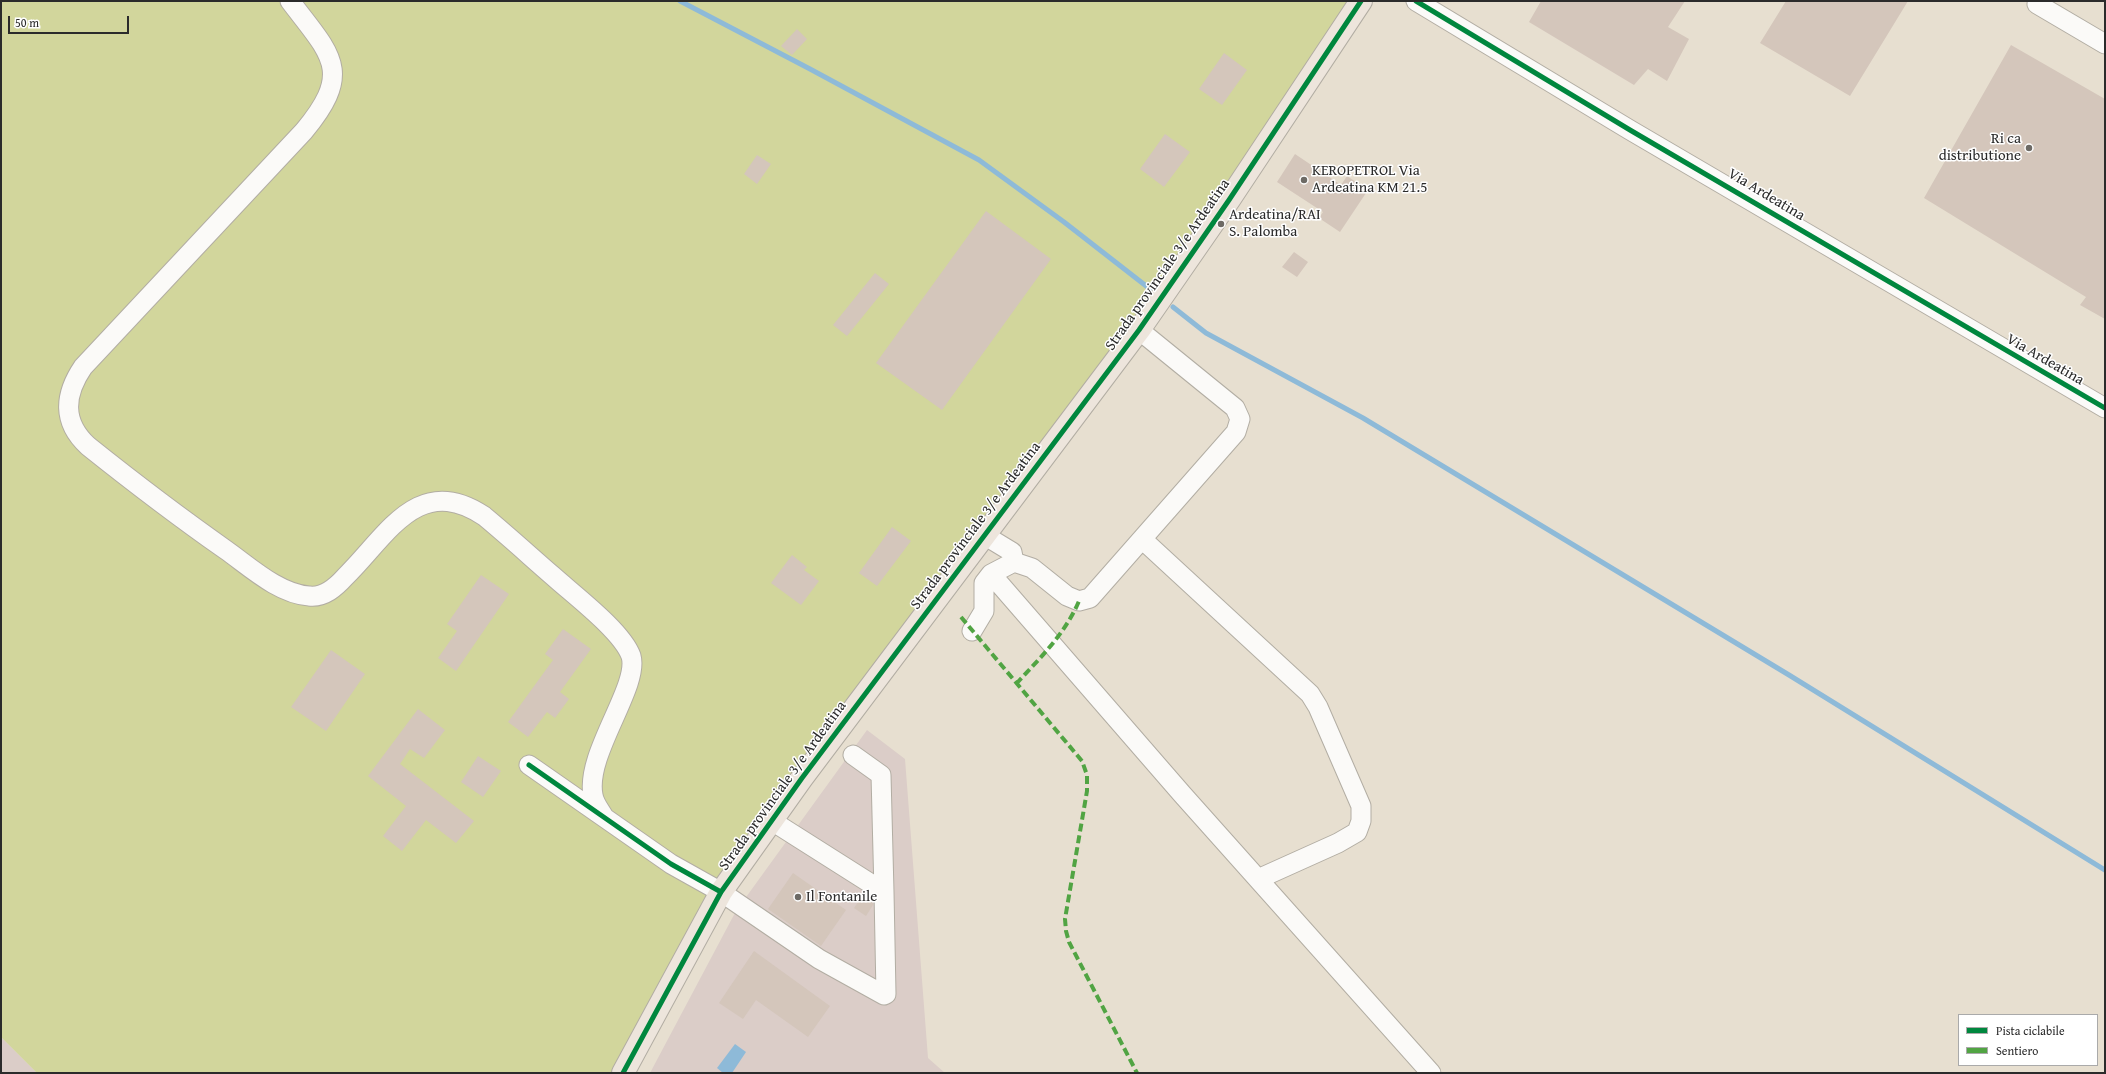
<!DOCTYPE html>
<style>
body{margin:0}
#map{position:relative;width:2106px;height:1074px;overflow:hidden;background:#e7dfd0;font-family:"Gentium Book Plus",serif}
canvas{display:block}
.frame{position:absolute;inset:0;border:2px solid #2b2b2b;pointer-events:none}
.legend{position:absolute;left:1958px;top:1014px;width:140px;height:52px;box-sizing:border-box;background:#fff;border:1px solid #aaa;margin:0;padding:5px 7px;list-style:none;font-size:12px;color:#2b2b2b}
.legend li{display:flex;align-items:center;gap:8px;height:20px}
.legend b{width:20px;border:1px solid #aaa}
.scale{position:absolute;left:8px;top:16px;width:121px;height:18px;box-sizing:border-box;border:2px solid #2b2b2b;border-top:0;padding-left:5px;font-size:12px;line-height:14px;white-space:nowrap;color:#2b2b2b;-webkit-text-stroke:3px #fff;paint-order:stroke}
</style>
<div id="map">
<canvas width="2106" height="1074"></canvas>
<div class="frame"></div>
<ul class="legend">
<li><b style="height:5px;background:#00873e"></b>Pista ciclabile</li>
<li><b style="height:5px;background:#51a443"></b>Sentiero</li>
</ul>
<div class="scale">50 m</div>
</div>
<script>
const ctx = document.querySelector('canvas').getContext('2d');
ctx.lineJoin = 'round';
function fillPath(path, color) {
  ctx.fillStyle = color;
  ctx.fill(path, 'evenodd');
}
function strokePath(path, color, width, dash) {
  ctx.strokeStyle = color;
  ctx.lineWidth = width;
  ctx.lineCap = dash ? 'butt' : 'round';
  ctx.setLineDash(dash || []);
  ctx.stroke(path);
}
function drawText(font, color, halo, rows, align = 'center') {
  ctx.font = font + ' "Gentium Book Plus",serif';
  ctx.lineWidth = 3;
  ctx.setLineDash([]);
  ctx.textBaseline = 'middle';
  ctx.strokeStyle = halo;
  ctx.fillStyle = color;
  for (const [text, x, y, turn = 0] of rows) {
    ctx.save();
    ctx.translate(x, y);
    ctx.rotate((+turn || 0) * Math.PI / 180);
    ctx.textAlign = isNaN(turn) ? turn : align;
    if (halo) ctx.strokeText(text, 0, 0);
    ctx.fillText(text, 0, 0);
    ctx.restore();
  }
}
const industrial = new Path2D(`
 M867,730L905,759L928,1058L945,1073H650L736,911Z
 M1,1037L37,1073H1Z`);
const green = new Path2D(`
 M1,1H1361L1139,330L772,821L623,1073H37L1,1037Z`);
const water = new Path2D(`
 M735,1044L746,1052L732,1073H723L717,1068Z`);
const stream = new Path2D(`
 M680,1L810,69L979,160L1064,222L1150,289
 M1173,307L1206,333L1363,418L1789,675L2105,870`);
const building = new Path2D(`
 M1541,1H1685L1668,27L1689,39L1667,81L1648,69L1634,85L1529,22Z
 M1786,1H1908L1850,96L1760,43Z
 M797,29L807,39L792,55L781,46Z
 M2011,45L2105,99V319L2080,305L2086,297L1924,198Z
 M1224,53L1247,70L1222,105L1199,89Z
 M1165,134L1190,152L1164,187L1140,169Z
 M1295,154L1341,185L1347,176L1368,190L1340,232L1319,218L1323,212L1277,182Z
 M757,155L771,164L757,184L744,174Z
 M986,211L1051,259L942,410L876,363Z
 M1294,252L1308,262L1297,277L1282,267Z
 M875,273L889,284L847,336L833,325Z
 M892,527L911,541L877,586L859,573Z
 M792,555L807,567L804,570L819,581L801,605L771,583Z
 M481,575L509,594L456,671L438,658L457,631L447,624Z
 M563,629L591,649L560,692L569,699L555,718L547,712L528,737L508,722L553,660L545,654Z
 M331,650L365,674L326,731L291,707Z
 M418,709L445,730L424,758L410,749L400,764L474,821L456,843L426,820L402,851L383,836L406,806L368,776Z
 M478,756L501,771L483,797L461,782Z
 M793,873L846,910L821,946L768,909Z
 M864,893L873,900V905L866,916L854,908Z
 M754,951L830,1006L808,1037L756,1000L743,1019L719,1003Z`);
const minor = new Path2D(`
 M290,1C331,55 354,71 304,131L83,367C64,395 62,422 88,446C133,482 179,517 226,550C250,567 279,594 309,596C324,598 336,587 345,577C387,536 418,472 484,516C507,535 530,556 553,576C574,595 622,631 631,656C640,686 585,754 593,795C594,803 600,810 604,817
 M1416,1L1630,130L2105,408
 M2037,4L2105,44
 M984,535L1012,552L1014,562
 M1142,539L1310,694L1318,707L1361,806V821L1357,832L1338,843L1258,879
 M991,574L1182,794L1431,1073
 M972,631L984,611V583L991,574L1014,562L1032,568L1067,596L1079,601L1090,598L1236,432L1240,419L1235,408L1139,330
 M853,755L881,775L884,892
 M529,765L671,864L721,892L819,959L884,995L886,994L884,892L772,821`);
const major = new Path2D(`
 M623,1073L721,892L802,778L1139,330L1229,200L1361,1`);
const quiet = new Path2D(`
 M961,617L1082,761L1087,775V791L1065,919L1066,931L1069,942L1137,1073
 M1016,684C1040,658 1065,634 1079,601`);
const cycleway = new Path2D(`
 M1416,1L1630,130L2105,408
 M529,765L671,864L721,892
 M623,1073L721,892L802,778L1139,330L1229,200L1361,1`);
const markers = [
 [2029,148,4,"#6d6a65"],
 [1304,180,4,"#6d6a65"],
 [1221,224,4,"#6d6a65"],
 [798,897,4,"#6d6a65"]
];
const poiNames = [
 ["Ri ca",2021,139,"right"],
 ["distributione",2021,156,"right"],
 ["KEROPETROL Via",1312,171],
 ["Ardeatina KM 21.5",1312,188],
 ["Ardeatina/RAI",1229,215],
 ["S. Palomba",1229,232],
 ["Il Fontanile",806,897]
];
const streetNames = [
 ["Via Ardeatina",1766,195,31],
 ["Strada provinciale 3/e Ardeatina",1168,265,-55],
 ["Via Ardeatina",2045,360,30],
 ["Strada provinciale 3/e Ardeatina",976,526,-53],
 ["Strada provinciale 3/e Ardeatina",783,786,-54]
];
fillPath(industrial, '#dbcdc8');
fillPath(green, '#d2d69c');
fillPath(water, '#8ebad8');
strokePath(stream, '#8ebad8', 5);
fillPath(building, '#d4c6bb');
strokePath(minor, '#b2ada3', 21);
strokePath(major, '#b2ada3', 24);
strokePath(minor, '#fbfaf8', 19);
strokePath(major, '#ede5dc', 22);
strokePath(quiet, '#51a443', 4, [8, 4]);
strokePath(cycleway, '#00873e', 5);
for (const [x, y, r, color] of markers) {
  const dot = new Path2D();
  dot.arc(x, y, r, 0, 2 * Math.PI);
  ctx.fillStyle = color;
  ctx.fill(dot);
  strokePath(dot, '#fff', 1.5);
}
drawText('15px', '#2b2b2b', '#fff', poiNames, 'left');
drawText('15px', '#2b2b2b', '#fff', streetNames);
</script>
